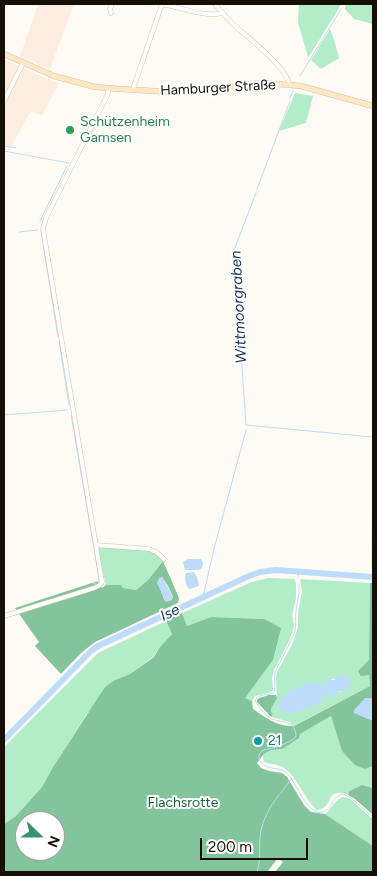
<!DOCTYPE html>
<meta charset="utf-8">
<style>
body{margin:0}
#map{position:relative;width:377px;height:876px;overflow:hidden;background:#fefaf4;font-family:Figtree,sans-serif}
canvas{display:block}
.frame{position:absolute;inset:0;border:5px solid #160f06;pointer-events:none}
.north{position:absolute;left:15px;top:811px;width:50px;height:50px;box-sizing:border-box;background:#fff;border:1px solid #a29f9b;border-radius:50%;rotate:112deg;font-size:14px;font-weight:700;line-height:20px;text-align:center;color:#160f06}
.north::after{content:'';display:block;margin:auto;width:18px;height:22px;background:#38936a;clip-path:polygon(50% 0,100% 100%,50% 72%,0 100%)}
.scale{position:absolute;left:200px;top:838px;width:108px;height:22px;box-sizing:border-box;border:2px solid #160f06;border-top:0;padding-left:6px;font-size:15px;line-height:18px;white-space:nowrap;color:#160f06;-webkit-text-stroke:4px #fff;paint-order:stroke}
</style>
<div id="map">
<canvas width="377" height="876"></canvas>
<div class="frame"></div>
<div class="north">N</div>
<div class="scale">200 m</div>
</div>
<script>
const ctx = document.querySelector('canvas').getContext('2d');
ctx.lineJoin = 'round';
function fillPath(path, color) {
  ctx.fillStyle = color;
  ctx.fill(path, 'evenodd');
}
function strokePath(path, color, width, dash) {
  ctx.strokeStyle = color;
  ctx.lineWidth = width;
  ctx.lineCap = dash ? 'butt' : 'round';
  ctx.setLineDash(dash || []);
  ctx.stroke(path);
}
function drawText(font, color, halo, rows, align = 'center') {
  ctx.font = font + ' Figtree,sans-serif';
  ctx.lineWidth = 4;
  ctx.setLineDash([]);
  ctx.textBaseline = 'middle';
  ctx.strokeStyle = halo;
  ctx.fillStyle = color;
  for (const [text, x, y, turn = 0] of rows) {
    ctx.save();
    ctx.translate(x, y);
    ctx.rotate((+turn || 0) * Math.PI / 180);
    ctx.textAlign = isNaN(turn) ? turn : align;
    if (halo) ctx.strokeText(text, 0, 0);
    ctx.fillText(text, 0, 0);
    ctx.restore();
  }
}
const commercial = new Path2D(`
 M38,4H74L50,69L20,57Z
 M4,59L31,72L59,83L42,116L31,111L11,147L4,145Z`);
const green = new Path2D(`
 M299,4H341L334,16L310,55L308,57L298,22Z
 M346,4H373V24L354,19L345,9Z
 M330,29L334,40L339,58L321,69L311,60Z
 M295,93L313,96L306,123L279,131Z
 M100,547L148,550C154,552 159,556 163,561L149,579L136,590L123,588L121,585H106L98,551Z
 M268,578L295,579L296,584V598L292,615L294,625L293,630L288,643L274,670L272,678L273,690L272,692L255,696L252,701L244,698L273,660L264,619L211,617L187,626L182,613L252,582Z
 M300,579L370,583L369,674L370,686L293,726L290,722L271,717L273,714L271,712V709L277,698L276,678L277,672L292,645L298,627V613L302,591ZM329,679H336L342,691L335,695L325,693L323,694L288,693L313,682L318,685H323Z
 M166,621L172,634L160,647L154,656L130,674L115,680L87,714L53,767L42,787L16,816L4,824V747L98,653Z
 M331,716L342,751L365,769L373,766V788L362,785L349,791L348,795C324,786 335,808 317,810C304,799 295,771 280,766C275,764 270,764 264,762L263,758L264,754L271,750L282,749L300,734Z
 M344,797L350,799L373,819V846L325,814C332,808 335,799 344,797Z`);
const forest = new Path2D(`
 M163,561L179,598L178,603L95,642L81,653L61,674L35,646L39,642L15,608L98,581L102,588L106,585H121L123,588L136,590L149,579ZM162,577L168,586L173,597L165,601L158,584Z
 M370,583H373V699L365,698L368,719L373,720V766L365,769L355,765L342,751L331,716L300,734L299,738L282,749L271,750L264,754L257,763L261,768L269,771L282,773L287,777L304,805L311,812L325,814L373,846V872H275L283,862L278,858L267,872H4V824L16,816L42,787L53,767L105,687L115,680L130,674L154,657L160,647L172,634L166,621L182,613L187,626L211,617L264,619L281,628L273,660L245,698L252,701L253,709C266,718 278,727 294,726L370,686L369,675L361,676L358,671L369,660ZM25,821H55V851H25Z
 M269,695H276L277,698L271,709V712L273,714L271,717L257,702V700L259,698Z
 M362,785L373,788V815L355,799L348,795L349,791Z`);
const water = new Path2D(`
 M188,559H201L203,563L202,568L199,570H185L183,562Z
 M194,572L197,577L199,585L198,586L190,589L187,587C186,583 184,577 186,573Z
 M162,577L173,597L172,600L166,602L157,583L159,578Z
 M338,676H346L350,679V685L347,691H340L339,693L330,697L325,693L323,694L324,701C313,706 286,721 278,706C283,691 300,687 313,682H315L318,685H323L325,680L329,679L334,680Z
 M365,698L373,699V720L368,719L354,713V710Z`);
const stream = new Path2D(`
 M300,76L341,9
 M290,98L293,91
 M4,146L16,148
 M4,151L69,163
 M66,181L93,129
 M257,189L290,101
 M256,193L234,250L246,425L372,437
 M40,221L67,166
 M41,231L58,337
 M19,232L38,230
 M59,341L69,405
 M4,415L67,410
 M71,415L99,578L97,582L93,584
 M372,567L373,444
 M298,578V571
 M299,583C300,593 297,601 296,611C295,618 296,625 295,632L275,672C274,677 276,690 274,692C267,698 260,691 255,701C259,707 266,716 272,719C283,723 295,720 296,736L294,739C289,742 282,745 276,747C270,750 257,748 259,759C260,761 262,764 264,765C271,770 279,767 286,772C298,784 303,809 321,813C322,813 327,809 328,809C334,802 333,798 342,794L350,797L373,817
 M203,597L214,549L246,430
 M281,793L291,779
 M257,872C261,860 259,849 260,837C262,820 269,808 279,795`);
const river = new Path2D(`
 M4,740L91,651L98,646L249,576L260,572L276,570L373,577`);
const street = new Path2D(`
 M162,4C177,7 209,18 222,13
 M215,4C220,10 225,16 231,22C244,35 288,67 289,85
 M111,13L110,9L112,4
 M134,90V86L162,4
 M4,101L23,63
 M96,545L149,549L156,552L164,559
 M4,616L94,588L100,585L102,582L43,229L46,218L107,96L109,88`);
const secondary = new Path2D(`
 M4,54L54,76L95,87L120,89L172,92L196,90L251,84L264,83L301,86L373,106`);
const markers = [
 [70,130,5,"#2e9e5b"],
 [258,741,5,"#0f9aa8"]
];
const streetNames = [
 ["Hamburger Straße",218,88,-3]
];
const leisureNames = [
 ["Schützenheim",80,122],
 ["Gamsen",80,138]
];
const cultureNames = [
 ["21",268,741]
];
const parkNames = [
 ["Flachsrotte",183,803]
];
const waterNames = [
 ["Wittmoorgraben",239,307,-93],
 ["Ise",170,613,-26]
];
fillPath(commercial, '#fdede1');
fillPath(green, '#b3ecc8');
fillPath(forest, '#83c49d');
fillPath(water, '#bcdcf9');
strokePath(stream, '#bcdcf9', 1);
strokePath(river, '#bcdcf9', 6);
strokePath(street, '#d5c1a6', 5);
strokePath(secondary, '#d5c1a6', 6);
strokePath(street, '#fff', 4);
strokePath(secondary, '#fce9c4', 5);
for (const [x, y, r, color] of markers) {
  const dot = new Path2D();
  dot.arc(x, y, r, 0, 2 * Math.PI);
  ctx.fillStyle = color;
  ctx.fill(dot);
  strokePath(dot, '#fff', 2);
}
drawText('14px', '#160f06', '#fff', streetNames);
drawText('14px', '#27864d', '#fff', leisureNames, 'left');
drawText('14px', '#0d838f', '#fff', cultureNames, 'left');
drawText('14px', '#1b6640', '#fff', parkNames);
drawText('italic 15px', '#0c3655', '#fff', waterNames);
</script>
